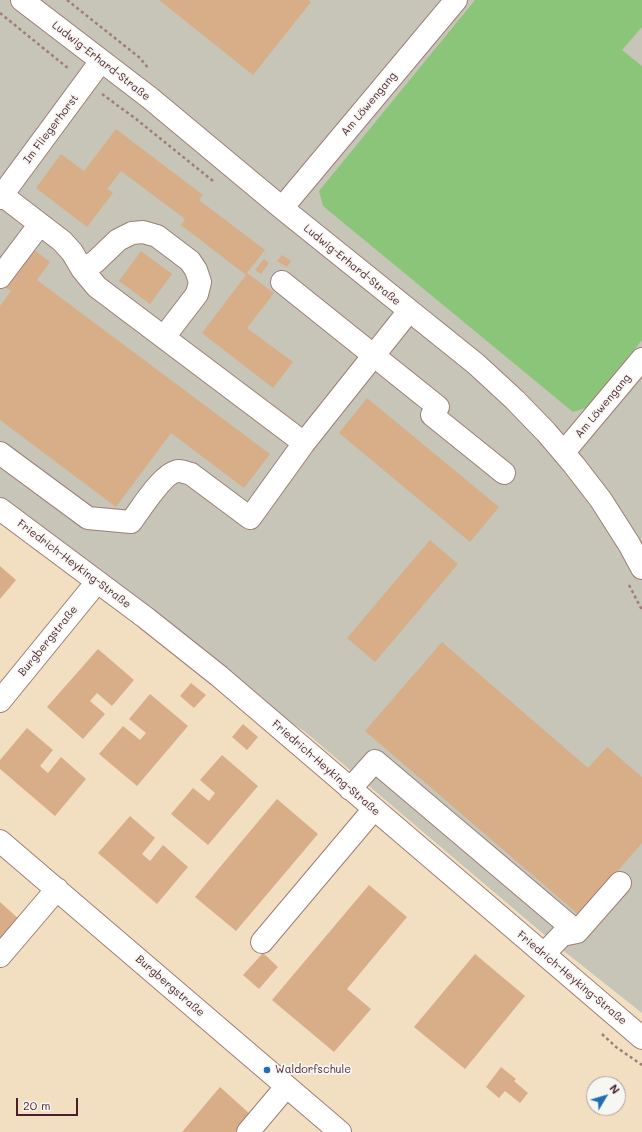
<!DOCTYPE html>
<meta charset="utf-8">
<style>
body{margin:0}
#map{position:relative;width:642px;height:1132px;overflow:hidden;background:#f2dec0;font-family:Mali,sans-serif}
canvas{display:block}
.north{position:absolute;left:586px;top:1076px;width:40px;height:40px;box-sizing:border-box;background:#f6f6f2;border:1px solid #b1a0a2;border-radius:50%;rotate:52deg;font-size:11px;font-weight:700;line-height:16px;text-align:center;color:#4a1f2b}
.north::after{content:'';display:block;margin:auto;width:14px;height:18px;background:#1f6fb2;clip-path:polygon(50% 0,100% 100%,50% 72%,0 100%)}
.scale{position:absolute;left:16px;top:1098px;width:62px;height:18px;box-sizing:border-box;border:2px solid #4a1f2b;border-top:0;padding-left:5px;font-size:12px;line-height:14px;white-space:nowrap;color:#4a1f2b;-webkit-text-stroke:3px #f6f6f2;paint-order:stroke}
</style>
<div id="map">
<canvas width="642" height="1132"></canvas>
<div class="north">N</div>
<div class="scale">20 m</div>
</div>
<script>
const ctx = document.querySelector('canvas').getContext('2d');
ctx.lineJoin = 'round';
function fillPath(path, color) {
  ctx.fillStyle = color;
  ctx.fill(path, 'evenodd');
}
function strokePath(path, color, width, dash) {
  ctx.strokeStyle = color;
  ctx.lineWidth = width;
  ctx.lineCap = dash ? 'butt' : 'round';
  ctx.setLineDash(dash || []);
  ctx.stroke(path);
}
function drawText(font, color, halo, rows, align = 'center') {
  ctx.font = font + ' Mali,sans-serif';
  ctx.lineWidth = 3.5;
  ctx.setLineDash([]);
  ctx.textBaseline = 'middle';
  ctx.strokeStyle = halo;
  ctx.fillStyle = color;
  for (const [text, x, y, turn = 0] of rows) {
    ctx.save();
    ctx.translate(x, y);
    ctx.rotate((+turn || 0) * Math.PI / 180);
    ctx.textAlign = isNaN(turn) ? turn : align;
    if (halo) ctx.strokeText(text, 0, 0);
    ctx.fillText(text, 0, 0);
    ctx.restore();
  }
}
const industrial = new Path2D(`
 M0,0H642V1013L560,948L304,731L219,676L0,509Z`);
const green = new Path2D(`
 M475,0H642V27L622,50L642,66V340L588,407L573,412L323,206L319,191Z`);
const building = new Path2D(`
 M159,0H308L311,2L253,75Z
 M116,129L203,195L199,200L265,250L247,273L274,293L247,328L293,362L273,388L202,333L246,275L181,225L185,219L121,171L107,189L113,193L87,227L36,188L61,154L84,171Z
 M33,249L50,262L37,280L270,454L244,488L171,433L116,507L0,420V306L11,291L5,287Z
 M141,251L172,274L150,304L119,281Z
 M282,255L291,261L287,267L277,261Z
 M264,259L269,263L261,274L255,270Z
 M367,398L499,507L470,542L339,433Z
 M430,540L458,564L375,662L347,638Z
 M0,566L16,580L0,599Z
 M442,642L588,768L607,747L642,777V843L579,915L365,731Z
 M98,649L134,680L112,706L97,693L90,701L105,714L83,739L47,707Z
 M191,683L206,695L194,708L180,696Z
 M150,694L188,726L137,786L99,754L123,726L140,740L146,733L129,719Z
 M243,724L258,737L247,750L232,737Z
 M27,728L53,750L40,766L48,773L61,757L86,779L55,816L0,769V760Z
 M222,755L258,786L208,845L171,814L193,788L209,801L215,793L200,780Z
 M277,799L318,834L236,931L195,897Z
 M130,816L155,838L142,854L150,861L163,845L188,867L157,904L98,853Z
 M369,885L407,917L347,989L371,1009L334,1052L272,1000Z
 M0,902L21,921L0,945Z
 M263,953L278,967L259,989L243,975Z
 M475,954L525,996L465,1069L414,1027Z
 M501,1067L516,1079L514,1081L528,1093L520,1103L505,1091L499,1098L486,1087Z
 M220,1087L250,1114L235,1132H182Z`);
const path = new Path2D(`
 M67,0L140,58L148,68
 M0,13L69,69
 M102,94L136,119L213,181
 M629,585L642,610
 M602,1034L616,1047L642,1065`);
const minor = new Path2D(`
 M22,0L150,98L282,208L476,364L515,400L546,432L574,465L601,500L629,544L642,568
 M0,198L101,61
 M282,208L456,0
 M82,269L95,262L118,240L132,233L143,232L157,236L190,261L196,270L200,282L197,294L164,337
 M0,277L40,224
 M282,282L438,407L432,415L504,473
 M304,443L409,311
 M564,452L642,359
 M0,453L88,518L131,522C140,510 164,471 179,471C182,471 187,473 191,474L250,518L304,443L97,287L82,269L72,252L62,241L2,195
 M0,509L146,618L219,676L642,1038
 M0,701L97,582
 M350,789L375,761L577,932
 M0,841L340,1132
 M262,942L374,809
 M544,954L562,935L577,932L620,883
 M0,956L57,889
 M248,1132L286,1087`);
const markers = [
 [267,1070,4,"#1f6fb2"]
];
const streetNames = [
 ["Ludwig-Erhard-Straße",101,61,38],
 ["Am Löwengang",369,104,-50],
 ["Im Fliegerhorst",51,129,-53],
 ["Ludwig-Erhard-Straße",352,265,39],
 ["Am Löwengang",603,406,-50],
 ["Friedrich-Heyking-Straße",74,564,37],
 ["Burgbergstraße",48,641,-51],
 ["Friedrich-Heyking-Straße",326,768,41],
 ["Friedrich-Heyking-Straße",572,978,40],
 ["Burgbergstraße",170,986,41]
];
const poiNames = [
 ["Waldorfschule",275,1070]
];
fillPath(industrial, '#c6c5b8');
fillPath(green, '#8bc579');
fillPath(building, '#d8ae89');
strokePath(minor, '#9e7e76', 24);
strokePath(path, '#9e7e76', 2.5, [3, 3]);
strokePath(minor, '#fff', 22);
for (const [x, y, r, color] of markers) {
  const dot = new Path2D();
  dot.arc(x, y, r, 0, 2 * Math.PI);
  ctx.fillStyle = color;
  ctx.fill(dot);
  strokePath(dot, '#f6f6f2', 1.5);
}
drawText('11px', '#4a1f2b', '#f6f6f2', streetNames);
drawText('11px', '#4a1f2b', '#f6f6f2', poiNames, 'left');
</script>
